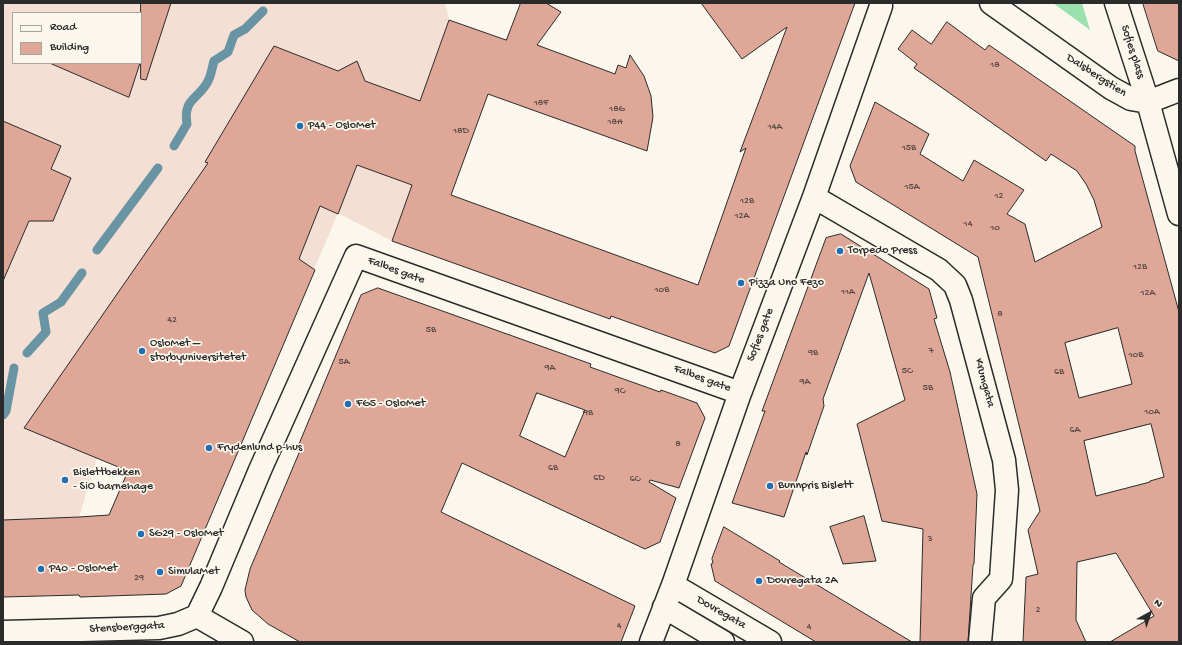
<!DOCTYPE html>
<meta charset="utf-8">
<style>
body{margin:0}
#map{position:relative;width:1182px;height:645px;overflow:hidden;background:#fbf7ec;font-family:"Gochi Hand",sans-serif}
canvas{display:block}
.frame{position:absolute;inset:0;border:4px solid #2b2b2b;pointer-events:none}
.legend{position:absolute;left:12px;top:12px;width:130px;height:52px;box-sizing:border-box;background:#fbf7ec;border:1px solid #a8a59f;margin:0;padding:5px 7px;list-style:none;font-size:12px;color:#2b2b2b}
.legend li{display:flex;align-items:center;gap:8px;height:20px}
.legend b{width:20px;border:1px solid #a8a59f}
.north{position:absolute;left:1130px;top:593px;width:40px;height:40px;-webkit-text-stroke:3px #fbf7ec;paint-order:stroke;rotate:40deg;font-size:11px;font-weight:700;line-height:16px;text-align:center;color:#2b2b2b}
.north::after{content:'';display:block;margin:auto;width:14px;height:18px;background:#2b2b2b;clip-path:polygon(50% 0,100% 100%,50% 72%,0 100%)}
</style>
<div id="map">
<canvas width="1182" height="645"></canvas>
<div class="frame"></div>
<ul class="legend">
<li><b style="height:5px;background:#fbf7ec"></b>Road</li>
<li><b style="height:11px;background:#dfa798"></b>Building</li>
</ul>
<div class="north">N</div>
</div>
<script>
const ctx = document.querySelector('canvas').getContext('2d');
ctx.lineJoin = 'round';
function fillPath(path, color) {
  ctx.fillStyle = color;
  ctx.fill(path, 'evenodd');
}
function strokePath(path, color, width, dash) {
  ctx.strokeStyle = color;
  ctx.lineWidth = width;
  ctx.lineCap = dash ? 'butt' : 'round';
  ctx.setLineDash(dash || []);
  ctx.stroke(path);
}
function drawText(font, color, halo, rows, align = 'center') {
  ctx.font = font + ' "Gochi Hand",sans-serif';
  ctx.lineWidth = 3.5;
  ctx.setLineDash([]);
  ctx.textBaseline = 'middle';
  ctx.strokeStyle = halo;
  ctx.fillStyle = color;
  for (const [text, x, y, turn = 0] of rows) {
    ctx.save();
    ctx.translate(x, y);
    ctx.rotate((+turn || 0) * Math.PI / 180);
    ctx.textAlign = isNaN(turn) ? turn : align;
    if (halo) ctx.strokeText(text, 0, 0);
    ctx.fillText(text, 0, 0);
    ctx.restore();
  }
}
const built = new Path2D(`
 M3,3H445L449,19L393,178L412,185L392,241L338,213L218,498L97,458L79,517L3,597ZM13,13H141V63H13Z`);
const green = new Path2D(`
 M1053,3H1082L1090,30Z`);
const stream = new Path2D(`
 M174,146L187,124C183,99 197,100 207,83C211,77 212,68 214,61L228,52L234,35L245,29L263,11
 M97,250L158,168
 M27,353L46,332L43,313L61,302L82,273
 M3,415L6,411L14,368`);
const building = new Path2D(`
 M141,3H171L146,80L141,79Z
 M521,3H546L561,12L537,45L615,74L618,65L626,68L630,55L644,76L651,96L653,117L647,151L488,94L451,195L698,285L746,148L740,152L787,27L742,59L701,3H855L729,346L715,353L611,316L610,319L392,241L412,185L357,165L338,214L320,206L299,259L315,270L181,586L166,594L80,597L79,595L3,597V520L79,517L109,515L128,471L24,428L208,163L205,162L274,46L338,71L357,61L365,81L420,101L449,20L506,40Z
 M1143,3H1179V61L1158,51Z
 M947,22L985,50L989,45L1135,146V151L1179,312V642H1110L1154,616L1116,553L1077,562L1076,620L1086,642H1023L1026,577L1038,574L1028,530L1040,511L978,257L856,182L850,166L875,102L929,134L920,154L963,181L974,160L1024,190L1007,214L1025,224L1035,262L1102,227L1094,200L1086,184L1077,171L1051,154L1046,161L914,68L917,64L898,49L912,30L931,44ZM1118,328L1132,384L1079,398L1065,343ZM1151,424L1164,477L1150,481V482L1096,496L1084,441Z
 M50,63H140L129,97Z
 M3,121L61,146L51,169L71,178L53,221H29L3,281Z
 M841,234L929,289L937,318L934,319L950,372L977,494L974,564L973,565L968,642H920L923,529L882,521L857,424L905,400L869,273L823,399L824,406L807,455L806,452L784,517L732,503L765,411H762L826,238Z
 M378,288L591,364L590,367L660,392L661,390L697,403L705,418L679,488L650,480L649,482L676,498L660,542L645,549L462,463L441,512L635,606L621,642H300L268,624L252,610L246,597L245,590L250,569L302,446L299,444L361,295ZM537,393L585,410L565,457L520,436Z
 M864,516L876,561L843,564L830,527Z
 M724,527L780,561L779,562L912,642H816L715,581L711,564L713,563L712,559Z`);
const street = new Path2D(`
 M1148,102L1179,90
 M814,197L939,270L955,285L961,300L1004,460L1007,490L1001,579L984,598L980,642
 M673,585L770,642
 M664,607L723,642
 M197,616L211,587L260,470L356,256L740,393
 M197,616L242,642
 M3,632L159,628L178,624L197,616
 M651,642L673,585L740,393L814,197L881,6`);
const secondary = new Path2D(`
 M991,3L1111,88L1131,99L1148,102
 M1116,3L1148,102L1179,214`);
const markers = [
 [300,126,4,"#1f6fb2"],
 [840,251,4,"#1f6fb2"],
 [741,283,4,"#1f6fb2"],
 [142,351,4,"#1f6fb2"],
 [348,404,4,"#1f6fb2"],
 [209,448,4,"#1f6fb2"],
 [65,480,4,"#1f6fb2"],
 [770,486,4,"#1f6fb2"],
 [141,534,4,"#1f6fb2"],
 [41,569,4,"#1f6fb2"],
 [160,572,4,"#1f6fb2"],
 [759,581,4,"#1f6fb2"]
];
const numberNames = [
 ["18",995,65],
 ["18F",541,103],
 ["18G",617,109],
 ["18H",615,122],
 ["14A",775,127],
 ["18D",461,131],
 ["15B",909,148],
 ["15A",912,187],
 ["12",999,196],
 ["12B",747,201],
 ["12A",742,216],
 ["14",968,224],
 ["10",995,228],
 ["12B",1140,267],
 ["10B",662,290],
 ["11A",848,292],
 ["12A",1148,293],
 ["8",1000,314],
 ["42",172,320],
 ["5B",431,330],
 ["7",931,351],
 ["9B",813,353],
 ["10B",1136,355],
 ["5A",344,362],
 ["9A",550,368],
 ["5C",907,371],
 ["6B",1059,372],
 ["9A",805,382],
 ["5B",928,388],
 ["9C",620,391],
 ["10A",1152,412],
 ["9B",588,413],
 ["6A",1075,430],
 ["8",678,444],
 ["6B",553,468],
 ["6D",599,478],
 ["6C",635,479],
 ["3",930,539],
 ["29",139,578],
 ["2",1038,610],
 ["4",619,626],
 ["4",809,627]
];
const streetNames = [
 ["Sofies plass",1132,52,72],
 ["Dalsbergstien",1096,76,33],
 ["Falbes gate",396,271,20],
 ["Sofies gate",761,335,-69],
 ["Falbes gate",702,379,20],
 ["Krumgata",984,383,75],
 ["Dovregata",721,613,30],
 ["Stensberggata",127,628,-3]
];
const poiNames = [
 ["P44 - OsloMet",308,126],
 ["Torpedo Press",848,251],
 ["Pizza Uno Fezo",749,283],
 ["OsloMet –",150,344],
 ["storbyuniversitetet",150,358],
 ["FG5 - OsloMet",356,404],
 ["Frydenlund p-hus",217,448],
 ["Bislettbekken",73,473],
 ["- SiO barnehage",73,487],
 ["Bunnpris Bislett",778,486],
 ["SG29 - OsloMet",149,534],
 ["P40 - OsloMet",49,569],
 ["SimulaMet",168,572],
 ["Dovregata 2A",767,581]
];
fillPath(built, '#f3dfd3');
fillPath(green, '#9ae1ae');
strokePath(stream, '#6994a4', 9);
fillPath(building, '#dfa798');
strokePath(building, '#2b2b2b', 1);
strokePath(street, '#2b2b2b', 25);
strokePath(secondary, '#2b2b2b', 25);
strokePath(street, '#fbf7ec', 22);
strokePath(secondary, '#fbf7ec', 22);
for (const [x, y, r, color] of markers) {
  const dot = new Path2D();
  dot.arc(x, y, r, 0, 2 * Math.PI);
  ctx.fillStyle = color;
  ctx.fill(dot);
  strokePath(dot, '#fbf7ec', 1.5);
}
drawText('10px', '#584a46', null, numberNames);
drawText('12px', '#2b2b2b', '#fbf7ec', streetNames);
drawText('12px', '#2b2b2b', '#fbf7ec', poiNames, 'left');
</script>
